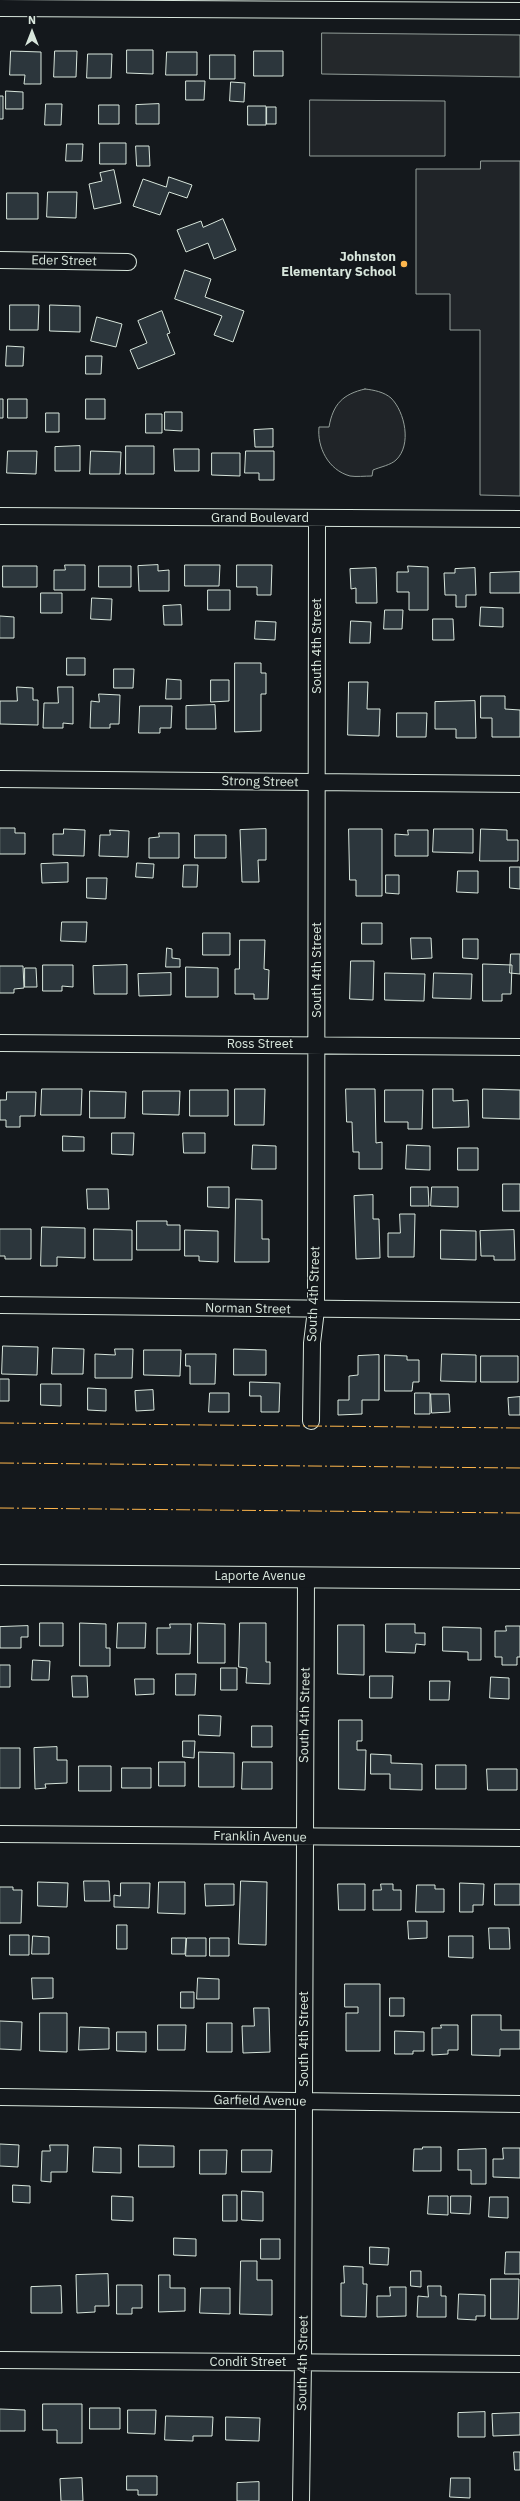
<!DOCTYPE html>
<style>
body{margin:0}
#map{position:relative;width:520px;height:2501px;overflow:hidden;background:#14181c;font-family:"IBM Plex Sans",sans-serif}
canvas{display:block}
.north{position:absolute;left:12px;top:12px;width:40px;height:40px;-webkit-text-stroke:3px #14181c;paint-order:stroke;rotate:0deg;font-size:11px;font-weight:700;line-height:16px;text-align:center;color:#d8e6dc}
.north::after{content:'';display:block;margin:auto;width:14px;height:18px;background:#d8e6dc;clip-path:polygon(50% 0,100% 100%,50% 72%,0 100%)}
</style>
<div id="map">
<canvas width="520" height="2501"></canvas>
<div class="north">N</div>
</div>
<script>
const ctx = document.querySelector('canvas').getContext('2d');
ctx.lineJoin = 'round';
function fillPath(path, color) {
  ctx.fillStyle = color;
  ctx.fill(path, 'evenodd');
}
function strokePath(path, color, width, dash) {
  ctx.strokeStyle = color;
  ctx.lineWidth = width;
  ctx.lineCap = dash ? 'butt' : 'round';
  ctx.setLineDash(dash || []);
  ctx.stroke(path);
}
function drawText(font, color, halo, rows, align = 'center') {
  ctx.font = font + ' "IBM Plex Sans",sans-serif';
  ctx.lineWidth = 3;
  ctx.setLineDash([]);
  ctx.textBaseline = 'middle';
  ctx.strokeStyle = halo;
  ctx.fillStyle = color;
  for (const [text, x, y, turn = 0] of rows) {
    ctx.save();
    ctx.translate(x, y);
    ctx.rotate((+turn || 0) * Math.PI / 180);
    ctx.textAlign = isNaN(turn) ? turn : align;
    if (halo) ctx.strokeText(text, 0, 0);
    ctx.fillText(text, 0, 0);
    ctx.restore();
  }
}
const green = new Path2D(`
 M310,100L445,101V156H310Z
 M481,161H520V496L480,495V330H450V294H416V169H480Z
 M365,389C374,390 384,392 391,398C405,412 412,445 396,460C391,465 380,467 373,470L372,476C365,476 356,477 350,476C328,470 317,447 319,427H329C333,404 343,394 365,389Z`);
const parking = new Path2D(`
 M322,33L520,35V77L322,74Z`);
const building = new Path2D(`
 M127,50H153V74L127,73Z
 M11,51L41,52V84H24L25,75H10Z
 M55,51H77L76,77H54Z
 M254,51H283V76H254Z
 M167,52H197V75H166Z
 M88,54H112L111,78H87Z
 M210,55H235V79H210Z
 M186,81H205L204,100H186Z
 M231,82L245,83L244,102L230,101Z
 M6,91L23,92V109H6Z
 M0,96H3V119H0Z
 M46,104H62L61,125H45Z
 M159,104V124H136V105Z
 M99,105H119V124H99Z
 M248,106H266V125H248Z
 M267,107H276V124H267Z
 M100,143H126V164H100Z
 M67,144H83L82,161H66Z
 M136,146H149L150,166H137Z
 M114,170L121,203L94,209L89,184L102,181L100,173Z
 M169,177L192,185L187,198L169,192L160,215L133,206L143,179L166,187Z
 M48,192H77L76,218L47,217Z
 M7,193H38V219H7Z
 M223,219L236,250L214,259L208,243L186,252L177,230L201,221L203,227Z
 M185,270L211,279L205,297L244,311L233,342L214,335L222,316L175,299Z
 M10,305H39L38,330H10Z
 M50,305L80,306V332L50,331Z
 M162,311L170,333L167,334L175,354L138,369L130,350L147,343L138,321Z
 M97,317L122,324L116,347L91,341Z
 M7,346L24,347L23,366H6Z
 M86,356H102L101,374H86Z
 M0,399H3V418H0Z
 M8,399H27V418H8Z
 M86,399H105V419H86Z
 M165,412H182V431L165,430Z
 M46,413H59V432H46Z
 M146,414H162V433H146Z
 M273,429V447H255L254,430Z
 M80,446V471H55V447Z
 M126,446H154V474H126Z
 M174,449H199V471H175Z
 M8,451H37L36,474L7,473Z
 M91,451L121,452L120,474H90Z
 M246,451H274V480H259V473H245Z
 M212,453H240V476L212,475Z
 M65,565H85V590H54V570H65Z
 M158,565V571L169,570V591H139L138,566Z
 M185,565H220L219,586H185Z
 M237,565H272L271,595H257V587H237Z
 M3,566H37V587H3Z
 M99,566H131V587H99Z
 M408,566L428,567V610H409V592H397V572H408Z
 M376,568L377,603H356V588L351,589L350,569Z
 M475,568L476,595H466V607H456V595H445L444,573H455V569Z
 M520,572V593H490V573Z
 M208,590H230V610H208Z
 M41,593H62V613H41Z
 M92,598L112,599L111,620L91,619Z
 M181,605L182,625H164L163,606Z
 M481,607L503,608V627L480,626Z
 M385,610H403L402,629H384Z
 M0,616L14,617V638H0Z
 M433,619H453L454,640H433Z
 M256,621L276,622L275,640L255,639Z
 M351,621L371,622L370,643H350Z
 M67,658H85V675H67Z
 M235,663H261V673H266V694H261V731L235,732Z
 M114,669H134L133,688H114Z
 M167,679L181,680V699H166Z
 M211,680H229V701L211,702Z
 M349,682H368L367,709H380L379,736L348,735Z
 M17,687L33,688V700H38V725L0,724V701H17Z
 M58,687H73V724L63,723V728H43L44,703H58Z
 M99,694L120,695L119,724H110V728H90L91,701L99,702Z
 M481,696H505V709L520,710V737H492V718H481Z
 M475,701L476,738H456V729H435V702Z
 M215,705L216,729H186V706Z
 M140,706H172L171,728H160V733H139Z
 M397,713H427L426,737H397Z
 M0,828H15V833H25V854H0Z
 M64,829L85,830L84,856L53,855V834H63Z
 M266,829V860H258L259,882H242L240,830Z
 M349,829H382V896H356V880H350Z
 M434,829H473V853L433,852Z
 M481,829L507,830V840H518V861H480Z
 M110,830L129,831L128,857L99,856L100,835H110Z
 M408,830H428V856H395V834L408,835Z
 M159,833H179V858H149V838L159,837Z
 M195,835H226V858H195Z
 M68,863V882L42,883L41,864Z
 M137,863L154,864L153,878L136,877Z
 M184,865H198L197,887H183Z
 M510,867H520V889L510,888Z
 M458,871H478V893L457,892Z
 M386,875H399V894L386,893Z
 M87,878H107L106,899L87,898Z
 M62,922H87L86,942L61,941Z
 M362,923H382V944H362Z
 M203,933H230V955H203Z
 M411,938H431L432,958L412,959Z
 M463,939H478V959L463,958Z
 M240,940H265L264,969L269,970L268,999H254V994H235V969H239Z
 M167,948L172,949V958L180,959V967H166Z
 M511,954H520V974L510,973Z
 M351,961H374L373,1000L350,999Z
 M483,964L512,965L511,994H502V1001H483Z
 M43,965H73V987L62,986V991H43Z
 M127,965V994H94L93,966Z
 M0,966H23L24,988L14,989V993H0Z
 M186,967L218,968V997H186Z
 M25,968H36L37,987H25Z
 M171,973V995L139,996L138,974Z
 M385,973L425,974L424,1001L385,1000Z
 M434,973L472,974L471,999L433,998Z
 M42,1089H82L81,1115H41Z
 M235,1089H265L264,1125H235Z
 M346,1089H375L376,1143L382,1142V1169H359V1152H353L352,1122H347Z
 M433,1089H453V1101L468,1100L469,1127L433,1128Z
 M483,1089L520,1090V1119L483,1118Z
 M190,1090H228V1116H190Z
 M385,1090H423L422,1129H408V1122H385Z
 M90,1091L126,1092L125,1118H90Z
 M143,1091H180L179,1115L143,1114Z
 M7,1092H36L35,1116H20V1127H6V1120H0V1100H6Z
 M112,1133H134L133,1155L112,1154Z
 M183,1133H205V1153H184Z
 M63,1136L84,1137V1151H63Z
 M253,1145L276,1146V1169H252Z
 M407,1145L430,1146V1170L406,1169Z
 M458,1148H478V1170H458Z
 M503,1184H520V1211H503Z
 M208,1187H229V1208L208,1207Z
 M411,1187H428L429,1206H411Z
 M432,1187H458V1207L431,1206Z
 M87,1189H108L109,1209H88Z
 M373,1195V1219H379L380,1258L356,1259L354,1196Z
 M236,1199L262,1200V1239H269V1262H235Z
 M400,1214H415L414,1257H388V1233H400Z
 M137,1221H167V1225H180V1250H137Z
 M42,1227L85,1228V1258L57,1257V1266H41Z
 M0,1229H31V1259H5V1256H0Z
 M94,1229L132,1230V1260H94Z
 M185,1230L218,1231V1262L199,1261V1256H185Z
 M441,1230L476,1231V1260L441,1259Z
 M514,1230L515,1260H494V1256H481L480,1231Z
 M3,1346L38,1347L37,1375L2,1374Z
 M53,1348L84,1349L83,1374H52Z
 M115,1349H133L132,1378H95V1354L115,1355Z
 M234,1349L266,1350V1375H234Z
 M144,1350H181L180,1376L144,1375Z
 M186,1354H216L215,1384H190V1366H186Z
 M442,1354L476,1355V1382L441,1381Z
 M379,1355V1400H362V1414L338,1415V1400H349V1376L358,1375V1356Z
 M385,1355L407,1356V1360H419V1382H413L412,1391H385Z
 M481,1356H518V1382H481Z
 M0,1379H9V1401H0Z
 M250,1382L280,1383L279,1412H261V1396H250Z
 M41,1384H61V1406L41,1405Z
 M88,1388L106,1389V1411L88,1410Z
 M153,1390L154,1410L136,1411L135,1391Z
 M210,1393H229V1412H209Z
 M415,1393H430V1414H415Z
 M431,1394H449L450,1412L432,1413Z
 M520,1397V1415H509L508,1398Z
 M40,1623H63V1646H40Z
 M80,1623L106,1624V1648H110V1666H80Z
 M118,1623H146L145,1648H117Z
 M198,1623L225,1624V1663H198Z
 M240,1623H266V1662H270V1684L246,1683L247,1668L239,1667Z
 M170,1624H191L190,1654H157V1628H170Z
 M386,1624H415V1633H425V1645L416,1644L415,1653L386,1652Z
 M338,1625H364V1675L338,1674Z
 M28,1626V1637H21V1648H0V1627Z
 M506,1626H520V1657H517V1665H502V1657H495V1631H506Z
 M443,1627L481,1628V1660H468V1652L443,1651Z
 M33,1660L50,1661L49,1680H32Z
 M0,1665H10V1687H0Z
 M221,1668H237V1690H221Z
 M176,1674H196L195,1695H176Z
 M72,1676H87L88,1697H73Z
 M370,1676H393L392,1698H370Z
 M491,1677L509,1678V1699L490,1698Z
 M135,1679H154V1694L136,1695Z
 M430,1681H450L449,1700H430Z
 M199,1715L221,1716L220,1736L199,1735Z
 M339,1720H362V1741H357V1750H366L365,1790L339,1789Z
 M252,1726H272V1747H252Z
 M183,1741H195L194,1758L183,1757Z
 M57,1747V1760H67V1783L45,1784L46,1788L35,1789L34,1748Z
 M0,1748H20V1788H0Z
 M199,1752L234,1753V1787H199Z
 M371,1754L391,1755V1763L422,1764V1790L390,1789V1774H371Z
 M159,1762H185V1786H159Z
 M243,1762H272V1789H242Z
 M436,1765H466V1789H436Z
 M79,1766H111V1791H79Z
 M122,1768H151V1788H122Z
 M487,1769H517V1790H488Z
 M84,1881H109L110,1901H85Z
 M241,1881L267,1882L266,1945L239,1944Z
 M38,1882L68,1883L67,1907L38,1906Z
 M159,1882H185V1914L158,1913Z
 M121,1883H150L149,1908L114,1907V1895L120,1896Z
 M460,1883L484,1884L483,1905H473V1912H460Z
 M205,1884H234V1905L206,1906Z
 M338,1884H365V1910H339Z
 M381,1884H393V1890H401V1910H373V1890H381Z
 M495,1884H520V1905H495Z
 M417,1885H435V1889H444V1912H416Z
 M0,1887H13V1890H22L21,1923H0Z
 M408,1921H427V1938L409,1939Z
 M117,1925H127V1949H117Z
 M489,1928H509L510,1949H490Z
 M10,1935H29V1955H10Z
 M33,1936L49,1937V1954H32Z
 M449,1936H473V1958L449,1957Z
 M172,1938H186L185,1954H172Z
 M187,1938H206V1956H186Z
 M210,1938H229V1956H210Z
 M32,1978H53V1998L33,1999Z
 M198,1978L219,1979V1999H197Z
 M345,1984H380V2051H346V2013H358V2007H345Z
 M181,1992H194V2008H181Z
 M390,1998H404V2016H390Z
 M254,2008H269L270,2052L243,2053L242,2026H254Z
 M40,2013H67V2052L40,2051Z
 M472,2015H501V2030H520V2049H500V2056L472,2055Z
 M0,2021L22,2022L21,2050L0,2049Z
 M207,2023H232V2052H207Z
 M158,2025H186L185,2050H158Z
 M441,2025H458V2050H448V2054L432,2055V2028H441Z
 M80,2027L109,2028V2049L79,2050Z
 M395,2031L424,2032V2051H413V2054H395Z
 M117,2032H146V2052L117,2051Z
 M0,2144L19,2145L18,2167L0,2166Z
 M50,2145H68L67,2172H51V2182L41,2181L42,2151H50Z
 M139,2145L174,2146V2167H139Z
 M94,2147L121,2148V2173L93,2172Z
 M423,2147H441V2171H413L414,2149H422Z
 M503,2148H520V2178L493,2177V2159H503Z
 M486,2149V2184H471V2170H458V2150Z
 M200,2150H227L226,2174H200Z
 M242,2150H272L271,2172H242Z
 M13,2185L30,2186V2203L13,2202Z
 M242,2191L263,2192V2221L242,2220Z
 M223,2195H237V2221H223Z
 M112,2196L133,2197V2221L112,2220Z
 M429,2196H448V2215L428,2214Z
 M451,2196H471L470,2214L451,2213Z
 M490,2197H508V2218L489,2217Z
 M174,2238L196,2239V2256L174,2255Z
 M261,2239H280V2259H261Z
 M370,2247L389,2248L388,2265L370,2264Z
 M506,2252H520V2274H505Z
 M241,2261H257V2280H272V2315L240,2314Z
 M344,2266L363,2267V2284H367L366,2317L341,2316V2283H344Z
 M411,2271H421V2287L411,2286Z
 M108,2274L109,2306H95V2312L77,2313L76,2275Z
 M159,2275H170V2288H185V2311L159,2312Z
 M491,2279H519L518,2319H491Z
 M117,2285H142V2308H132V2314H117Z
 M61,2286L62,2313H31V2287Z
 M428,2286H441V2296H446V2317H417L418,2296L428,2297Z
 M390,2287H406V2316L377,2317V2296H390Z
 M201,2288H230V2314L200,2313Z
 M459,2294L485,2295V2316H476V2320L458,2319Z
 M43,2404H82V2443H57V2430H43Z
 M90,2408H120V2429H90Z
 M0,2409L25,2410V2431H0Z
 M128,2410H156L155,2434L128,2433Z
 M485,2412V2437H458V2413Z
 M520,2413V2435L493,2436L492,2414Z
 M166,2416L213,2417L212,2436H193V2441L165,2440Z
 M226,2417L260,2418L259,2441L226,2440Z
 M514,2452H520V2470H515Z
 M127,2476H157V2495H138V2490H127Z
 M82,2478L83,2501H61L60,2479Z
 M451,2478H470V2498L450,2497Z
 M259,2482V2501H237V2483Z`);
const minor = new Path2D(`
 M0,8L520,11
 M0,260L128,262
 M0,516L520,519
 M0,779L520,784
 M0,1043L520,1047
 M0,1305L520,1311
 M311,1421L312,1343L316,1310L317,518
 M0,1834L520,1838
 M0,2097L520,2104
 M0,2360L520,2364
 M301,2501L303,2363L306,1577`);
const tertiary = new Path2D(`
 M0,1575L520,1579`);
const power = new Path2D(`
 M0,1423L520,1428
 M0,1463L520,1468
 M0,1508L520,1513`);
const markers = [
 [404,264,4,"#ffb74d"]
];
const poiNames = [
 ["Johnston",396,257],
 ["Elementary School",396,272]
];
const streetNames = [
 ["Eder Street",64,261,1],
 ["Grand Boulevard",260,518],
 ["South 4th Street",317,646,-90],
 ["Strong Street",260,782,1],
 ["South 4th Street",317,970,-90],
 ["Ross Street",260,1044],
 ["South 4th Street",314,1294,-88],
 ["Norman Street",248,1309,1],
 ["Laporte Avenue",260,1576],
 ["South 4th Street",305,1715,-89],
 ["Franklin Avenue",260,1837,1],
 ["South 4th Street",304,2039,-90],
 ["Garfield Avenue",260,2101,1],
 ["Condit Street",248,2362],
 ["South 4th Street",303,2363,-89]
];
fillPath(green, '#202428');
strokePath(green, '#939e99', 1);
fillPath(parking, '#24282b');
strokePath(parking, '#939e99', 1);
fillPath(building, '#2c363c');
strokePath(building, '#d8e6dc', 1);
strokePath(minor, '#d8e6dc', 18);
strokePath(tertiary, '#d8e6dc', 22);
strokePath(minor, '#14181c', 16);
strokePath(tertiary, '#14181c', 20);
strokePath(power, '#ffb74d', 1, [14, 3, 2, 3]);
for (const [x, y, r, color] of markers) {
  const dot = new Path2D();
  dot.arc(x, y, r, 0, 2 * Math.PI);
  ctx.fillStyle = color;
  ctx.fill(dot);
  strokePath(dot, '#14181c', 1.5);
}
drawText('bold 13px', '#d8e6dc', '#14181c', poiNames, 'right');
drawText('13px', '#d8e6dc', '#14181c', streetNames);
</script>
